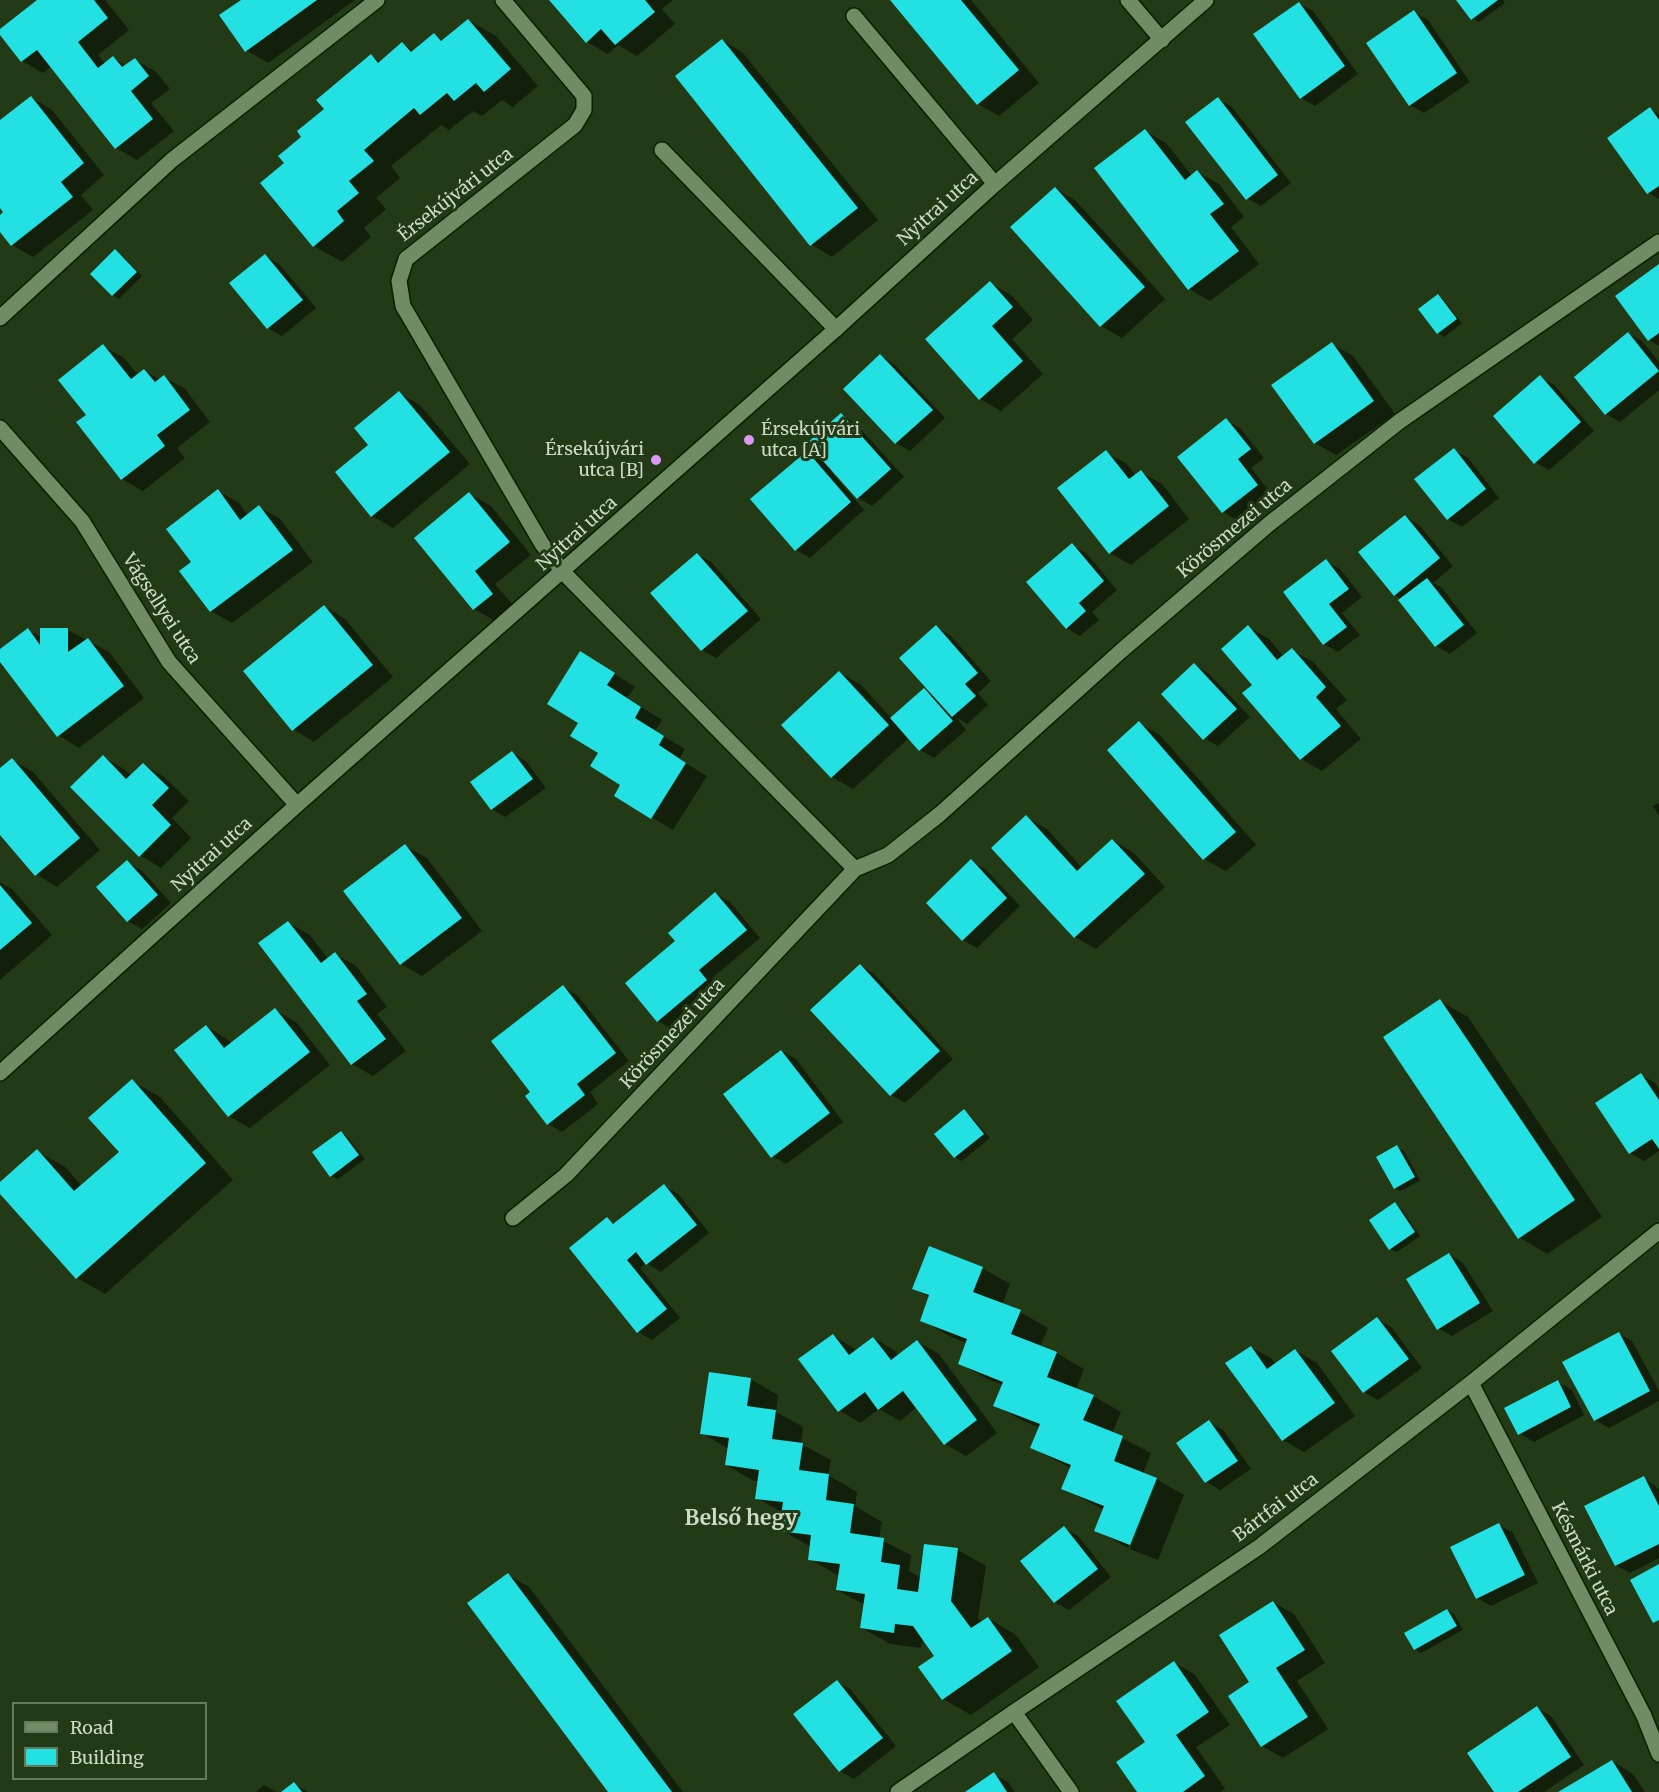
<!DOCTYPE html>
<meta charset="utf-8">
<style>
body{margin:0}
#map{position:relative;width:1659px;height:1792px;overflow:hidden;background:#223a16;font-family:Merriweather,serif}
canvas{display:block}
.legend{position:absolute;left:12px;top:1702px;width:195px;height:78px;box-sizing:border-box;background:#223a16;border:2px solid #667a5c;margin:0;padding:8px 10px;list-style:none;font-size:18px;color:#cbdbc5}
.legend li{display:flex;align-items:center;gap:12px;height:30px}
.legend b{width:30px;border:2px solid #667a5c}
</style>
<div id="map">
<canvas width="1659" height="1792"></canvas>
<ul class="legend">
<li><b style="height:8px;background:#6f8c64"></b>Road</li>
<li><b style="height:16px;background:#23e0e3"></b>Building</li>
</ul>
</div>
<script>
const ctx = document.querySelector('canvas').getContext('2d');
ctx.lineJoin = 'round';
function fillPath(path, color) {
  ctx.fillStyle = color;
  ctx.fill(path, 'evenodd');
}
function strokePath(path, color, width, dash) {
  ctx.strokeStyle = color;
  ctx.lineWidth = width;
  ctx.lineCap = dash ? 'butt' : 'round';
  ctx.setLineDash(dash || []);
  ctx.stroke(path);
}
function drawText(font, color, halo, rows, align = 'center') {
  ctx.font = font + ' Merriweather,serif';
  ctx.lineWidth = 6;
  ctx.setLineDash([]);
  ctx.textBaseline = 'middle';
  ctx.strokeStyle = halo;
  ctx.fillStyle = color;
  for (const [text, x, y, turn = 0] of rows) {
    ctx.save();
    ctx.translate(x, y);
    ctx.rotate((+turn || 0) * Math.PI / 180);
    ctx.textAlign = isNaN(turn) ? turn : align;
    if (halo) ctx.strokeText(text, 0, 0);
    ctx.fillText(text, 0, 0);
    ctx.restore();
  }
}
const shadow = new Path2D(`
 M40,0H105L129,30L98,55L105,64L113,58L127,66L135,60L156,72L170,89L151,103L174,131L137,160L116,148L52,66L43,73L22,61L0,31Z
 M243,0H355L268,63L246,50Z
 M551,0H673L662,9L675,24L637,56L618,45L608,54L587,42Z
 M892,0H971L1039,83L999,116L978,104Z
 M1460,0H1503L1505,3L1479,22L1472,18Z
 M1299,3L1313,11L1358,74L1315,106L1301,98Z
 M1414,12L1428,20L1470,82L1424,113L1410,105Z
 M468,20L496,36L538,86L513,107L502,100L482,116L473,111L449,130L441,125L391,166L400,178L376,198L386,209L364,228L371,237L342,262L314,246L286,163L303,137L371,56L381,62L403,44L414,51L434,35L444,41Z
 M722,40L743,53L878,220L832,257L811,244Z
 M31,97L52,110L104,175L81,195L93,210L33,257L12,245L0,229V217L5,213L0,206V122Z
 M1218,99L1232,107L1291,183L1261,206L1247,198Z
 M1650,109L1659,114V199L1649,193L1609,138Z
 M1145,131L1166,143L1192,176L1197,172L1219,184L1244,217L1231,227L1259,264L1210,301L1189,289Z
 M1055,188L1076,201L1165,299L1122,338L1101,326Z
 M115,251L122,255L142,276L119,299L113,295Z
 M265,256L279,264L316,308L282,336L268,328L231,283Z
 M1659,266V346L1649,340Z
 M990,283L1011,295L1033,320L1012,339L1043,374L1001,411L980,399Z
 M1438,296L1444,300L1462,323L1444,337L1438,333Z
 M1628,333L1642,341L1659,362V390L1620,422L1606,414L1576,377Z
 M1332,344L1353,356L1395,414L1336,455L1315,443Z
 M103,346L124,358L138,375L144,370L160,380L164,377L185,389L210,422L177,448L185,458L143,491L122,479L88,415Z
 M881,356L894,364L945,418L910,451L896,443L845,389Z
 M1540,377L1554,385L1594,431L1549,470L1535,462Z
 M399,393L420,405L470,464L393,528L372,516L370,445Z
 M841,415L855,423L904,477L872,506L858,498L833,470L831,472L864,510L810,558L796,550L807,453L827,464Z
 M1226,420L1240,428L1264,458L1251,468L1271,493L1237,520L1223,512L1179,457Z
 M1454,450L1468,458L1499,498L1462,527L1448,519L1416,480Z
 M1106,452L1127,464L1136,476L1141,472L1162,484L1189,519L1131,565L1110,553Z
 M218,491L239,503L248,516L259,507L280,519L313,562L232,623L211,611L193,563Z
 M470,494L491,506L531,555L495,584L514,606L495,621L474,609L416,539Z
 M1405,516L1419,525L1453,566L1433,583L1441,587L1477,633L1450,654L1436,646L1401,600L1402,599L1395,595Z
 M1072,545L1086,553L1117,590L1092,612L1099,620L1080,636L1066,628Z
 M697,554L711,562L761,619L716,658L702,650L653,593Z
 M1326,561L1340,569L1362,597L1342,613L1360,635L1338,652L1324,644Z
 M324,606L345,619L393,677L314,742L293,729Z
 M936,627L950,635L991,681L978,693L988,705L967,724L956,717L966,730L934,758L920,750L909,738L853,789L832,777L783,725L840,673L861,685L892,719L924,690L934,696Z
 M1248,627L1269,639L1284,657L1292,650L1313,662L1347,700L1336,709L1361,739L1322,771L1301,759L1254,685Z
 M28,630L42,638L68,630L109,652L144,698L79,748L58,735L0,659V651Z
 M601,665L635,687L627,698L662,720L655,731L685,749L679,759L707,776L673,830L616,796L622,785L600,753Z
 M1194,665L1208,673L1250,717L1218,746L1204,738Z
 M1139,723L1160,735L1256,845L1226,871L1204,859Z
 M512,753L526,761L546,788L505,817L492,809Z
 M103,757L124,769L131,776L143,764L164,777L189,801L172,818L191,838L161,868L140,855Z
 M12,760L33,772L100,850L57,887L36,874L0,833V770Z
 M1659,803V816L1653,806Z
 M1026,817L1048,830L1082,868L1112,840L1134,853L1165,887L1096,949L1075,937L993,848Z
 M405,846L427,858L482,931L422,976L401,964Z
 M971,861L985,869L1020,906L977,948L963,940Z
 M127,862L141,870L171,903L142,929L128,921L98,887Z
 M0,882L12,889L52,935L0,980Z
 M716,894L730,902L760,938L712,978L720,988L672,1029L658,1021Z
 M289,923L310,935L328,959L335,954L356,966L387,1007L377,1014L406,1051L373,1076L352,1064L260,944Z
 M861,966L874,974L953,1059L905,1103L891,1095Z
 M563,987L577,995L629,1061L590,1092L598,1104L562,1132L548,1124L527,1096L532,1092Z
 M1440,1001L1468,1017L1602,1217L1547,1254L1519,1237Z
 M275,1010L296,1022L330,1065L250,1128L229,1116L206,1026L227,1039L232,1044Z
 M782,1051L796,1059L843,1122L786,1164L772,1156Z
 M1641,1075L1655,1083L1659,1089V1151L1644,1161L1630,1153Z
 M132,1081L160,1097L233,1180L105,1294L77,1278L0,1191V1184L37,1151L65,1167L82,1186L121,1152Z
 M964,1111L970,1115L990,1138L962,1161L955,1157L936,1134Z
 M341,1132L347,1136L365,1159L338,1179L331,1176Z
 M1397,1147L1404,1151L1420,1180L1401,1191L1395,1188Z
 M664,1186L678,1194L709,1233L661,1272L646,1263L640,1268L680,1318L652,1340L638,1332L607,1219L616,1224Z
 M1395,1204L1401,1208L1420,1236L1397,1252L1390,1249Z
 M1449,1254L1463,1263L1493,1311L1452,1336L1438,1328Z
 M982,1268L1010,1284L1002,1305L1020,1312L1048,1328L1040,1347L1056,1353L1084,1369L1076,1390L1093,1396L1121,1412L1112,1433L1151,1453L1143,1474L1156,1479L1184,1495L1158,1560L1130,1549L1157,1481H1154L1128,1548L1096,1530L1104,1510L1063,1488L1071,1468L1032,1448L1040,1428L1023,1421L995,1405L1003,1385L987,1379L959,1363L967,1343L949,1336L922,1320L930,1298L914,1288Z
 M1377,1319L1391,1327L1422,1368L1378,1400L1364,1392Z
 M1618,1333L1632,1341L1659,1391V1401L1609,1428L1595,1420Z
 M833,1335L857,1351L874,1338L895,1351L898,1356L917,1341L939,1354L997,1433L966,1456L945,1444L917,1407L900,1421L879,1409L860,1423L839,1410Z
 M1251,1347L1272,1359L1276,1365L1295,1350L1317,1363L1355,1416L1304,1452L1283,1440L1227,1364Z
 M750,1379L778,1395L776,1412L803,1427L801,1444L831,1460L828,1475L857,1492L855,1506L882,1522L879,1539L911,1555L909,1571L921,1578L958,1550L986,1566L978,1618L982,1623L988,1618L1016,1635L1039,1667L971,1715L943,1699L936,1656L923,1637L921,1648L890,1644L862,1628L865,1605L837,1590L839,1576L810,1559L811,1547L781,1530L783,1513L757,1498L759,1481H754L726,1465L729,1449L702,1433Z
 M1558,1382L1572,1390L1584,1415L1534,1442L1520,1434Z
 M1209,1422L1223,1430L1251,1469L1220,1490L1206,1482Z
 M1644,1478L1659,1489V1558L1630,1573L1616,1565Z
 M1499,1525L1513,1533L1538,1583L1491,1606L1477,1598Z
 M1064,1528L1078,1536L1111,1577L1069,1610L1055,1602Z
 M508,1575L529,1587L683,1792H610Z
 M1273,1602L1294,1614L1325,1663L1297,1681L1328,1729L1283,1758L1262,1746L1251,1683Z
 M1447,1610L1454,1614L1463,1630L1421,1653L1415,1649Z
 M1174,1662L1195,1675L1230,1725L1196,1747L1225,1789L1221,1792H1139L1148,1743Z
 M837,1681L851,1690L896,1746L854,1779L840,1771Z
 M1537,1708L1551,1716L1584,1765L1544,1792H1495Z
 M1612,1761L1633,1774L1645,1792H1561Z
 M994,1774L1008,1782L1015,1792H967Z
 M294,1784L308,1792H283Z
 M264,1785L277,1792H256Z`);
const building = new Path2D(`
 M37,0H94L108,18L78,42L98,68L113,56L122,67L135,58L149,76L131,91L153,119L115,149L37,50L21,62L0,35V29Z
 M241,0H317L245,52L219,15Z
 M549,0H645L655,12L615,45L601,29L586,43Z
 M890,0H961L1019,70L977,105Z
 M1456,0H1498L1471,20Z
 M1299,2L1345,66L1300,99L1253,34Z
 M1414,10L1457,73L1409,106L1366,43Z
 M468,19L511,69L484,92L476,83L454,101L447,93L420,115L414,108L364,150L374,161L349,181L359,193L337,211L344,221L313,247L260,183L284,163L278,156L301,137L297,131L324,109L316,100L371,54L378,63L402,42L411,52L434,33L441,41Z
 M722,39L858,208L810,246L675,76Z
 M31,96L84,163L61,182L73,197L11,246L0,232V215L3,212L0,208V120Z
 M1218,97L1278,175L1246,200L1185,122Z
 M1650,107L1659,120V186L1647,194L1607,138Z
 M1145,129L1185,180L1197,170L1224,204L1210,214L1239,251L1188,290L1094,168Z
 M1055,187L1145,287L1100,327L1010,227Z
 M115,249L137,272L112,296L90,274Z
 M265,254L303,300L267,329L229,283Z
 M1659,264V333L1648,341L1615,296Z
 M990,281L1013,307L992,326L1023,361L979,400L925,339Z
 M1438,294L1457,319L1437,334L1418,309Z
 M1628,332L1659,371L1605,415L1574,377Z
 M1332,342L1374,401L1314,444L1271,385Z
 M103,344L131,379L144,369L155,382L164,375L190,410L157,435L165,446L121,480L76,422L86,415L58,380Z
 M880,354L933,410L895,444L843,389Z
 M1540,375L1581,422L1534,464L1493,416Z
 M399,391L450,452L371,517L335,472L368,445L354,428Z
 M841,413L891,469L857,499L807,443Z
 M1226,418L1251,449L1238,459L1258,485L1222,513L1177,457Z
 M1454,448L1486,489L1447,520L1414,479Z
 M1106,450L1129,479L1141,470L1169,506L1109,554L1057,488Z
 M807,451L851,502L795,551L750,499Z
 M218,489L240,520L259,505L293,550L210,612L179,571L191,562L166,529Z
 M469,492L510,542L475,571L493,594L473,610L414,538Z
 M1405,515L1440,558L1394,596L1358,552Z
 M1072,543L1104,581L1079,603L1086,611L1066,629L1026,582Z
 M697,553L748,611L701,651L650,593Z
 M1326,559L1349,589L1329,604L1347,627L1323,645L1283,592Z
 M1427,578L1464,625L1435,647L1398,600Z
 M324,605L373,665L292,731L243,671Z
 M936,625L978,673L965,684L976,696L952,717L899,658Z
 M1248,625L1277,660L1292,648L1326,687L1316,697L1341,726L1300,760L1242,693L1252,685L1221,649Z
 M28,628L40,645V628H68V652L88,638L124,686L57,737L0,662V649Z
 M580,651L615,673L607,685L641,707L635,718L664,736L659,745L686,763L651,819L614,796L620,785L590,766L598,753L570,736L578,723L547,704Z
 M1194,663L1237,709L1203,740L1161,694Z
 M839,671L889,725L831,778L781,725Z
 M924,688L953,721L919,751L890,718Z
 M1139,721L1236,832L1203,860L1107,750Z
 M512,751L533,779L491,810L470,782Z
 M103,755L126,779L143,763L169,788L152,805L171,825L139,857L70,787Z
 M12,758L80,838L35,876L0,835V768Z
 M1026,815L1077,871L1112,839L1145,874L1074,938L991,848Z
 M405,844L462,918L400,965L343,891Z
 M971,859L1007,898L962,941L926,903Z
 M127,860L158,895L127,922L96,887Z
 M0,885L32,923L0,950Z
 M715,892L747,930L699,970L707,980L657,1022L625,983L675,941L668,933Z
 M288,921L321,963L335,952L367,994L357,1001L386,1039L351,1065L258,943Z
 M860,964L940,1051L890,1096L810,1010Z
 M563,985L616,1053L577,1084L585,1095L547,1125L525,1096L530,1092L491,1041Z
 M1440,999L1575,1200L1518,1239L1383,1037Z
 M275,1008L310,1052L228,1117L174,1050L206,1025L224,1048Z
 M781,1050L830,1113L771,1158L723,1094Z
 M1641,1073L1659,1100V1149L1652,1139L1629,1154L1595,1103Z
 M132,1079L206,1163L76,1279L0,1194V1182L37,1149L74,1191L119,1152L88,1118Z
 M964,1109L984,1134L954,1158L934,1134Z
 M341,1131L359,1155L330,1177L312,1152Z
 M1397,1145L1415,1177L1394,1189L1376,1157Z
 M664,1184L697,1225L646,1265L636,1252L627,1260L667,1309L637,1333L569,1248L607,1217L613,1224Z
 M1395,1202L1415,1232L1389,1250L1369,1220Z
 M929,1246L983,1267L973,1292L1021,1310L1011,1334L1057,1352L1047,1377L1094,1395L1083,1420L1123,1436L1114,1461L1157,1478L1130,1545L1094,1531L1104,1506L1061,1489L1071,1465L1030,1448L1040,1424L993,1406L1003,1382L958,1364L967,1339L920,1321L929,1295L912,1289Z
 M1449,1253L1480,1303L1437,1330L1406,1279Z
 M1377,1317L1409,1359L1363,1393L1331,1351Z
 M1619,1332L1650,1391L1594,1421L1562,1362Z
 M833,1334L849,1355L873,1337L891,1360L917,1340L977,1420L944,1445L903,1391L878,1410L865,1392L838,1412L798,1359Z
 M1251,1346L1267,1369L1295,1349L1335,1403L1282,1441L1225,1363Z
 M709,1372L751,1378L747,1406L776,1410L772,1439L803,1443L799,1470L829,1474L826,1500L854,1504L850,1533L884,1538L881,1562L900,1565L897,1589L918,1592L924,1544L958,1548L951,1601L971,1628L988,1617L1012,1651L942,1700L918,1667L934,1656L913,1626L895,1624L894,1633L860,1628L865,1594L836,1590L840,1564L808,1560L811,1535L779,1531L783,1502L755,1499L759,1470L725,1465L729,1438L700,1434Z
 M1558,1380L1571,1407L1518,1435L1504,1408Z
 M1209,1420L1238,1461L1205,1483L1176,1443Z
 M1644,1476L1659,1506V1544L1615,1566L1584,1506Z
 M1499,1523L1525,1575L1476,1599L1450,1547Z
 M1064,1526L1098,1569L1054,1603L1020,1561Z
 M1659,1564V1620L1653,1623L1630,1580Z
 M508,1573L672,1792H608L467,1603Z
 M1273,1601L1305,1650L1276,1668L1308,1717L1261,1747L1228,1696L1249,1682L1219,1635Z
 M1447,1609L1457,1626L1414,1650L1404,1633Z
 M1174,1661L1209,1712L1176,1735L1205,1776L1183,1792H1137L1116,1762L1145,1742L1116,1701Z
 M837,1680L883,1738L839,1772L793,1714Z
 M1537,1706L1571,1757L1518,1792H1494L1467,1753Z
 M1612,1760L1632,1792H1558Z
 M994,1772L1007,1792H965Z
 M294,1782L302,1792H281Z`);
const service = new Path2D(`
 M1128,0L1162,40
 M854,16L995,184
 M662,150L836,329`);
const minor = new Path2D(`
 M503,0L584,96V110L575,125L406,259L399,281L403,306L542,544L563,572L855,869L888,855L940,814L1121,651L1269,524L1400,421L1659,242
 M0,318L172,160L377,0
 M0,428L82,521L169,662L297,805
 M0,1073L297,805L836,329L995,184L1206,0
 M513,1218L566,1175L855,869
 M1471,1383L1644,1716L1659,1754
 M1014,1712L1071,1792
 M898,1792L1014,1712L1259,1547L1471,1383L1659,1231`);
const markers = [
 [749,440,6,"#dc99f4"],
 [656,460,6,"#dc99f4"]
];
const streetNames = [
 ["Érsekújvári utca",456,195,-38],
 ["Nyitrai utca",938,209,-42],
 ["Körösmezei utca",1235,529,-40],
 ["Nyitrai utca",577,534,-42],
 ["Vágsellyei utca",161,609,57],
 ["Nyitrai utca",212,855,-42],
 ["Körösmezei utca",673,1034,-47],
 ["Bártfai utca",1276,1508,-37],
 ["Késmárki utca",1584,1559,63]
];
const poiNames = [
 ["Érsekújvári",761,430],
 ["utca [A]",761,451],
 ["Érsekújvári",644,450,"right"],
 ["utca [B]",644,471,"right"]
];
const quarterNames = [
 ["Belső hegy",741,1519]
];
fillPath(shadow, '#0007');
fillPath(building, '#23e0e3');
strokePath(service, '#092100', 18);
strokePath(minor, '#092100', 18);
strokePath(service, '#6f8c64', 15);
strokePath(minor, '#6f8c64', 15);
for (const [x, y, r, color] of markers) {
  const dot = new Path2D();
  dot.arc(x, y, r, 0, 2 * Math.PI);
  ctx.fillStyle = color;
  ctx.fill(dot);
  strokePath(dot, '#223a16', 2);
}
drawText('18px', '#cbdbc5', '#223a16', streetNames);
drawText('18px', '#cbdbc5', '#223a16', poiNames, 'left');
drawText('bold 21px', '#cbdbc5', '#223a16', quarterNames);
</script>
